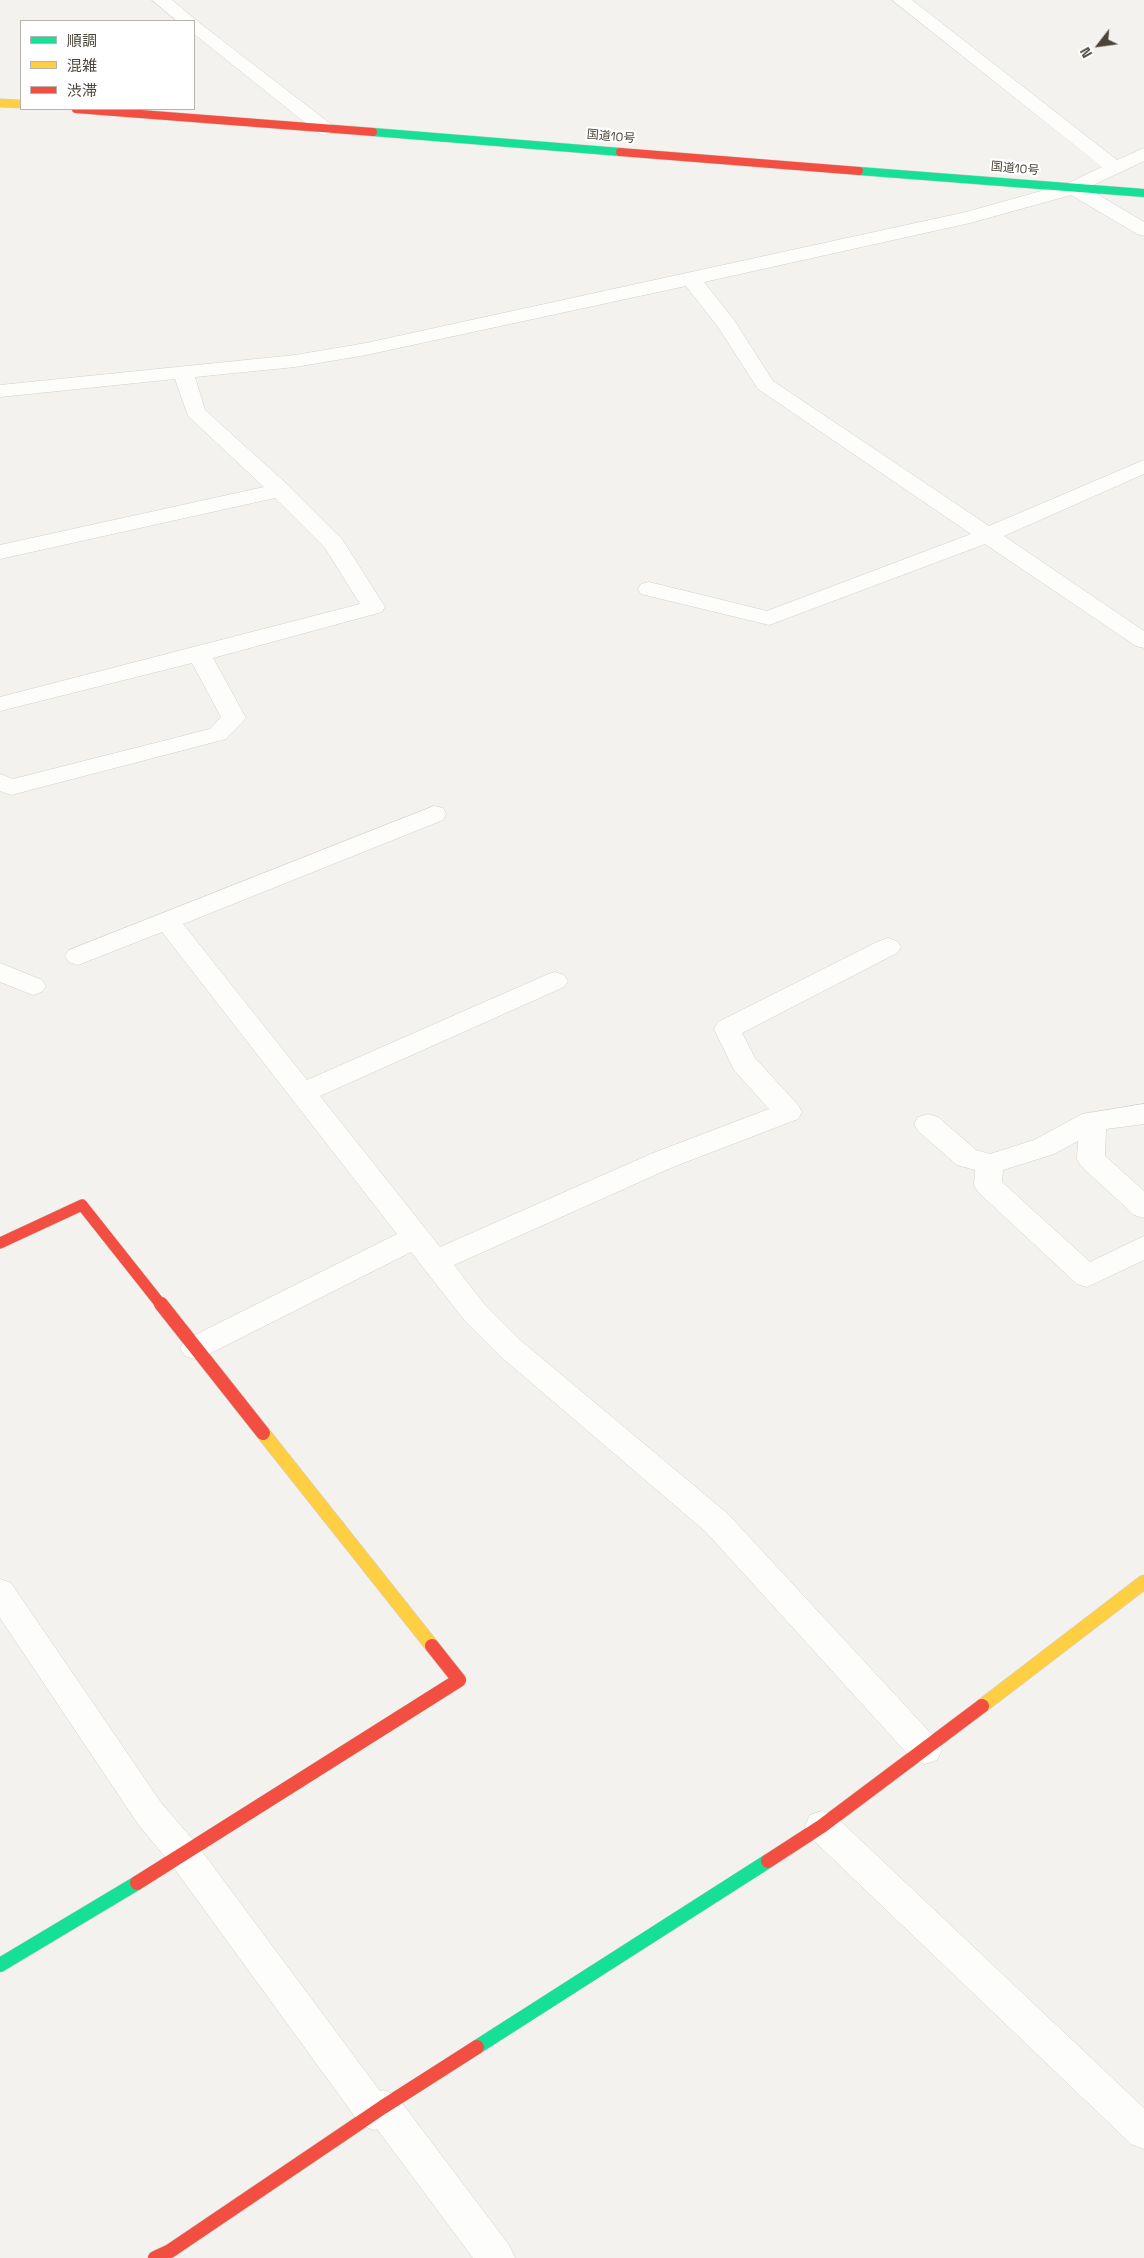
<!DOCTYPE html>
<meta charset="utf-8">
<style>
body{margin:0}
#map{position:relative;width:1144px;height:2258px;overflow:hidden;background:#f4f2ee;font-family:"Space Grotesk","Noto Sans JP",sans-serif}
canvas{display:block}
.legend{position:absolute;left:20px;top:20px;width:175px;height:90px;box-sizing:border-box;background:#fff;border:1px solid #b7b4b0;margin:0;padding:6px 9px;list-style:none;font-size:15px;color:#4b4439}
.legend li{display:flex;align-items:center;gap:10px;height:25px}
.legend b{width:25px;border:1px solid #b7b4b0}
.north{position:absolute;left:1074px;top:20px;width:50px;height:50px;-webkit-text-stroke:4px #fff;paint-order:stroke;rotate:240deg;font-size:14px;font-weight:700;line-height:20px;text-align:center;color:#4b4439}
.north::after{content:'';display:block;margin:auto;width:18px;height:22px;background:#4b4439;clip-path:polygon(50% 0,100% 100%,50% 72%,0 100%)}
</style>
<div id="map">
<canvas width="1144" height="2258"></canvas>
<ul class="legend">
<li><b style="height:6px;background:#16e098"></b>順調</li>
<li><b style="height:6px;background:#ffcf43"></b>混雑</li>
<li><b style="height:6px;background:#f24e42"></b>渋滞</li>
</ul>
<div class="north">N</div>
</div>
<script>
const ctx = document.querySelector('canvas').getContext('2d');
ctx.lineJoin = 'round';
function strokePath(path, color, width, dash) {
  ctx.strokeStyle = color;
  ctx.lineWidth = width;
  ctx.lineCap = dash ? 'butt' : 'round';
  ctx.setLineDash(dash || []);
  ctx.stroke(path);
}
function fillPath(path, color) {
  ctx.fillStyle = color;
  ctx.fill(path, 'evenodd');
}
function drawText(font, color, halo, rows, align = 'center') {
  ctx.font = font + ' "Space Grotesk","Noto Sans JP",sans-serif';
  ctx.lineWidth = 4.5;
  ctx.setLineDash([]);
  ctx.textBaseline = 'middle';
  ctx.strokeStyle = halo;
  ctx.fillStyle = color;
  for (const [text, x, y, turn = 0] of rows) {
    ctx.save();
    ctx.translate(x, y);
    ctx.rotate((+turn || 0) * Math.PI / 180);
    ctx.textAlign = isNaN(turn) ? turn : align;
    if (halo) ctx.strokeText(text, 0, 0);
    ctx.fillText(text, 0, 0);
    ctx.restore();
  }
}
const street = new Path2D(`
 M152,0H172L197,21L332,125L334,129L332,133L325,135L318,133L194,34V21H177Z
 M892,0H912L1117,160L1144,148V161L1087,188L1144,222V236L1137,234L1071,195L970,223L704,282L734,320L773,381L989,526L1144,460V474L1004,536L1144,631V648L1136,646L985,544L769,625L641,594L638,589L641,584L649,582L767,611L971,534L758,389L718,327L686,286L366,355L295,367L195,377L205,410L288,485L342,539L385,607L382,612L213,658L246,718L226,739L11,795L0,791V774L13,779L210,729L221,717L192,663L0,711V697L360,604L325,548L275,498L0,559V545L264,487L188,416L175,379L0,397V385L295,355L366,343L966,212L1066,184L1102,167Z
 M434,806L443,808L446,814L443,820L183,924L307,1080L546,975L555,972L564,975L568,981L564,987L320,1096L440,1247L653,1153L769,1109L734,1070L714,1029L718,1022L879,941L888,938L897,941L901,947L897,953L742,1033L755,1058L798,1105L802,1112L798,1119L673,1167L454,1265L485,1305L520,1340L728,1514L937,1740L942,1750L937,1760L925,1764L913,1760L706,1532L500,1356L465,1321L411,1252L205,1356L195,1359L185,1356L180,1348L185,1340L397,1234L162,932L78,965L69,962L65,956L69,950Z
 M0,963L42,980L46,986L42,992L33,995L0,982Z
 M1144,1104V1124L1106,1129L1105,1156L1144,1191V1218L1134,1215L1081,1166L1077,1159L1078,1141L1054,1154L1003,1170L1002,1182L1090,1262L1144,1236V1260L1087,1287L1077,1284L978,1192L974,1185L975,1170L957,1165L918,1131L914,1124L918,1117L928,1114L938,1117L976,1150L990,1154L1034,1140L1082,1114Z
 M0,1579L11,1583L162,1804L195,1842L380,2091L383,2090L396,2095L509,2245L515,2258H473L377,2129L374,2130L361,2125L171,1864L138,1824L0,1618Z
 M822,1811L834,1815L1144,2108V2149L1131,2144L810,1837L805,1826L810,1815Z`);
const fastFar1 = new Path2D(`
 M373,132L620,152
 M859,171L1144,193`);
const fast = new Path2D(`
 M0,1965L137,1883
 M477,2047L768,1861`);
const slowFar1 = new Path2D(`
 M0,103L21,104`);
const slow = new Path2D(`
 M263,1433L432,1646
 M982,1706L1144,1582`);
const jamFar2 = new Path2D(`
 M76,109L373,132
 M620,152L859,171`);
const jamFar1 = new Path2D(`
 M0,1243L82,1205L162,1306`);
const jam = new Path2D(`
 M161,1304L263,1433
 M768,1861L822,1826L982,1706
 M137,1883L459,1680L432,1646
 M155,2258L170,2251L383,2107L477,2047`);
const farStreetnames = [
 ["国道10号",611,137,5],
 ["国道10号",1015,169,5]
];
strokePath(street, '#d2d0cb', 1);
strokePath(fastFar1, '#d3cfc5', 9);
strokePath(fast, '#d3cfc5', 15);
strokePath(slowFar1, '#d3cfc5', 9);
strokePath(slow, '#d3cfc5', 15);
strokePath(jamFar2, '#d3cfc5', 9);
strokePath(jamFar1, '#d3cfc5', 12);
strokePath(jam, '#d3cfc5', 15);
fillPath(street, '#fdfdfc');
strokePath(fastFar1, '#16e098', 8);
strokePath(fast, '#16e098', 14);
strokePath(slowFar1, '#ffcf43', 8);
strokePath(slow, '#ffcf43', 14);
strokePath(jamFar2, '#f24e42', 8);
strokePath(jamFar1, '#f24e42', 11);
strokePath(jam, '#f24e42', 14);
drawText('12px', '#4b4439', '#fff', farStreetnames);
</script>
